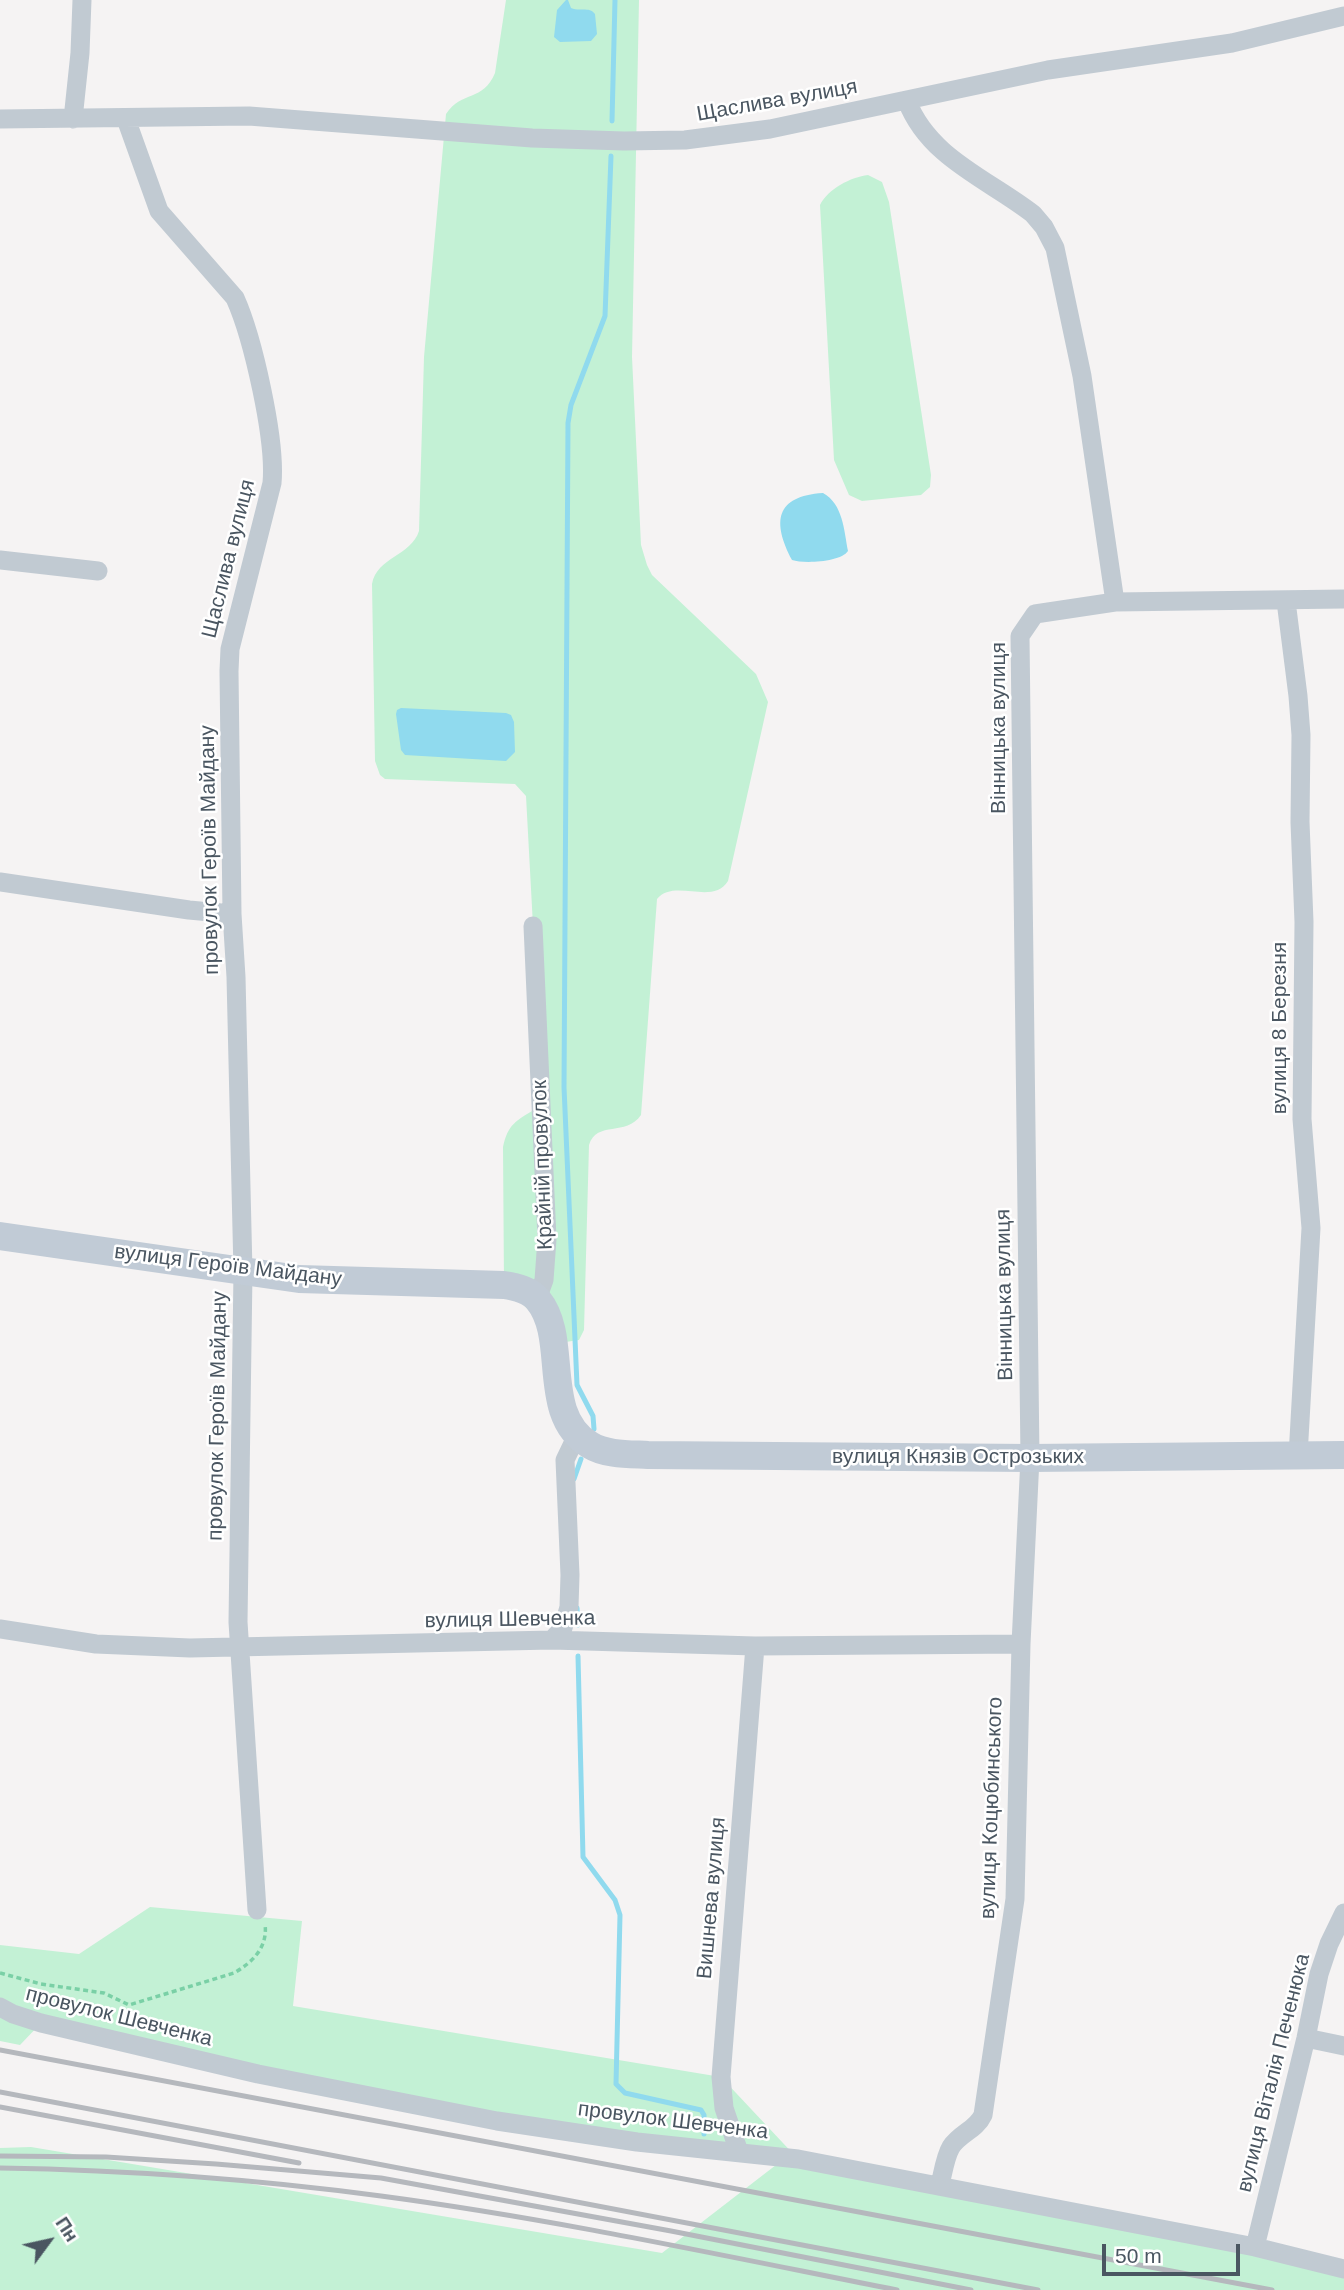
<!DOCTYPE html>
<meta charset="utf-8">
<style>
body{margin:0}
#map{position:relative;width:1344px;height:2290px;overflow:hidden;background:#f5f3f3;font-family:Arial,sans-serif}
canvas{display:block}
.north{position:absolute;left:14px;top:2206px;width:70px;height:70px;-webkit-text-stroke:5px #fff;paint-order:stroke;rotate:57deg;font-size:19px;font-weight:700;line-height:28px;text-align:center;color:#4a5661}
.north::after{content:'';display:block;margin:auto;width:24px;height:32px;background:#4a5661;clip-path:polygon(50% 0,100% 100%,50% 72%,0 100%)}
.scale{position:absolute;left:1102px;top:2244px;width:138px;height:32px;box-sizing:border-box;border:4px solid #4a5661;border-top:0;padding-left:9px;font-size:21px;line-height:24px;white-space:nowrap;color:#4a5661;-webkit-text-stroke:5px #fff;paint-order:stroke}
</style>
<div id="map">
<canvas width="1344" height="2290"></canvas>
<div class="north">Пн</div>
<div class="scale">50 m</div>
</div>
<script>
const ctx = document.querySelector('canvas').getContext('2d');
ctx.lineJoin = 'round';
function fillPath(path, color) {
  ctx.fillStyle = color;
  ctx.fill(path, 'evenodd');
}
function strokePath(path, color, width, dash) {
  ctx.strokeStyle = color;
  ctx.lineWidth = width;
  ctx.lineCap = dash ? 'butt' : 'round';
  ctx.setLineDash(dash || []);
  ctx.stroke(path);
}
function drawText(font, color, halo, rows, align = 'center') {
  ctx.font = font + ' Arial,sans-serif';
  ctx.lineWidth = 5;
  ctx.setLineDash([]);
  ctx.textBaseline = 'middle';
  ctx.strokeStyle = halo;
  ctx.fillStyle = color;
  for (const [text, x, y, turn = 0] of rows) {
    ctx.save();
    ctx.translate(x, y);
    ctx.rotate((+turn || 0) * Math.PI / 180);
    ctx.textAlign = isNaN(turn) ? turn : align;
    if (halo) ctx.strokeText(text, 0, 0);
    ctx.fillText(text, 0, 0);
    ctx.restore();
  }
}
const green = new Path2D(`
 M506,0H639L632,357L641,545L647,565L652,575L756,674L768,702L728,881C713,906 674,878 657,899L641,1115C626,1137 597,1120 589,1145L584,1330L579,1340L552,1344L551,1333L504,1285L503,1147C508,1124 516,1121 535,1109L533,926L526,796L515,784L385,779L380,775L375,761L372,584C377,557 411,556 419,531L424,357L446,114C462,90 483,102 495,73Z
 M868,175L882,182L889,202L931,475L930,487L921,495L862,501L849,495L834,460L820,205C828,189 851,177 868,175Z
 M150,1907L302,1921L293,2006L721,2077L798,2159L1344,2269V2290H0V2148L31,2147L662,2253L785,2158L637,2142L41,2023L20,2045L0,2041V1945L79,1954Z`);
const water = new Path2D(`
 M566,0H568L571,8C579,12 589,6 595,14L597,34L591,41L560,42L554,37L557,10Z
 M823,493C843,504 844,530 848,551C841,562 804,564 792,560C772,522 775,496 823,493Z
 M401,708L506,713L511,715L514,722L515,752L506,761L405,755L401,750L396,714L397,710Z`);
const stream = new Path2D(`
 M612,121L615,0
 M594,1429L593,1416L577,1385L564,1087L568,423L571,405L605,316L611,156
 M574,1479L581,1459
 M577,1608L578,1625
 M578,1656L583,1857L615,1900L620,1915L616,2084L625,2093L701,2110L704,2115V2134`);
const path = new Path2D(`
 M0,1973L41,1984L104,1993L129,2005L234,1973C253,1962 268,1947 265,1924`);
const street = new Path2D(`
 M907,101C929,158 988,179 1033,214L1044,227L1055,248L1082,376L1115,602L1035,614L1020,636L1030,1458L1021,1644L1015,1899L983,2115C976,2130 960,2133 951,2147C945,2157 943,2173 940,2185
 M0,119L249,116L532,138L624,141L685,140L770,129L1048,70L1232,43L1344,16
 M73,119L80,53L82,0
 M126,119L159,211L235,298C253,338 276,440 272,483L230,649L229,671L232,914L236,977L243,1272L238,1622L257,1910
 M0,560L98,571
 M1286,601L1298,696L1301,735L1300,822L1304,922L1302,1119L1311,1228L1298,1456
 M1115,602L1344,599
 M0,882L189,910L232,914
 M533,926L547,1239L544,1280L537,1299
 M0,1629L96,1644L190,1648L552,1640L755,1646L1021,1644
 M552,1640L563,1628L569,1607L570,1575L565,1460L577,1435
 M0,2007L13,2014L41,2023L258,2074L497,2121L637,2142L798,2159L1255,2247L1344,2269
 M1306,2038L1344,2046
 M739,2152L724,2108L721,2077L755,1646
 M1255,2247L1306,2038L1319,1974L1329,1944L1344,1913`);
const secondary = new Path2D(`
 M0,1236L299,1279L504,1285C517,1287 530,1290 538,1300C570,1339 539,1414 590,1445C606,1455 630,1454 648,1455L1030,1458L1344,1455`);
const rail = new Path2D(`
 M0,2050L1272,2290
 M0,2092L1038,2290
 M0,2107L299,2163
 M0,2156L106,2157L216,2164L381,2178L671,2231L971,2290
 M0,2168C127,2170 254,2179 381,2196C554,2219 725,2256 897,2290`);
const streetNames = [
 ["Щаслива вулиця",777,101,-10],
 ["Щаслива вулиця",229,559,-76],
 ["Вінницька вулиця",999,728,-90],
 ["провулок Героїв Майдану",210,850,-91],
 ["вулиця 8 Березня",1280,1028,-90],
 ["Крайній провулок",543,1165,-92],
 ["вулиця Героїв Майдану",228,1266,7],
 ["Вінницька вулиця",1005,1295,-91],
 ["провулок Героїв Майдану",218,1416,-89],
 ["вулиця Князів Острозьких",958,1457],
 ["вулиця Шевченка",510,1620,-1],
 ["вулиця Коцюбинського",992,1808,-88],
 ["Вишнева вулиця",712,1898,-85],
 ["провулок Шевченка",119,2017,14],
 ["вулиця Віталія Печенюка",1274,2073,-76],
 ["провулок Шевченка",673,2121,7]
];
fillPath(green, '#c3f1d5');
fillPath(water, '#90daee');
strokePath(stream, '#90daee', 5);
strokePath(path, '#7ad0a6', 3.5, [5, 3.5]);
strokePath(street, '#c1cad2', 19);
strokePath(secondary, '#c1cbd6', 28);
strokePath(rail, '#b5b8bd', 5);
drawText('21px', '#4a5661', '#fff', streetNames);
</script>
